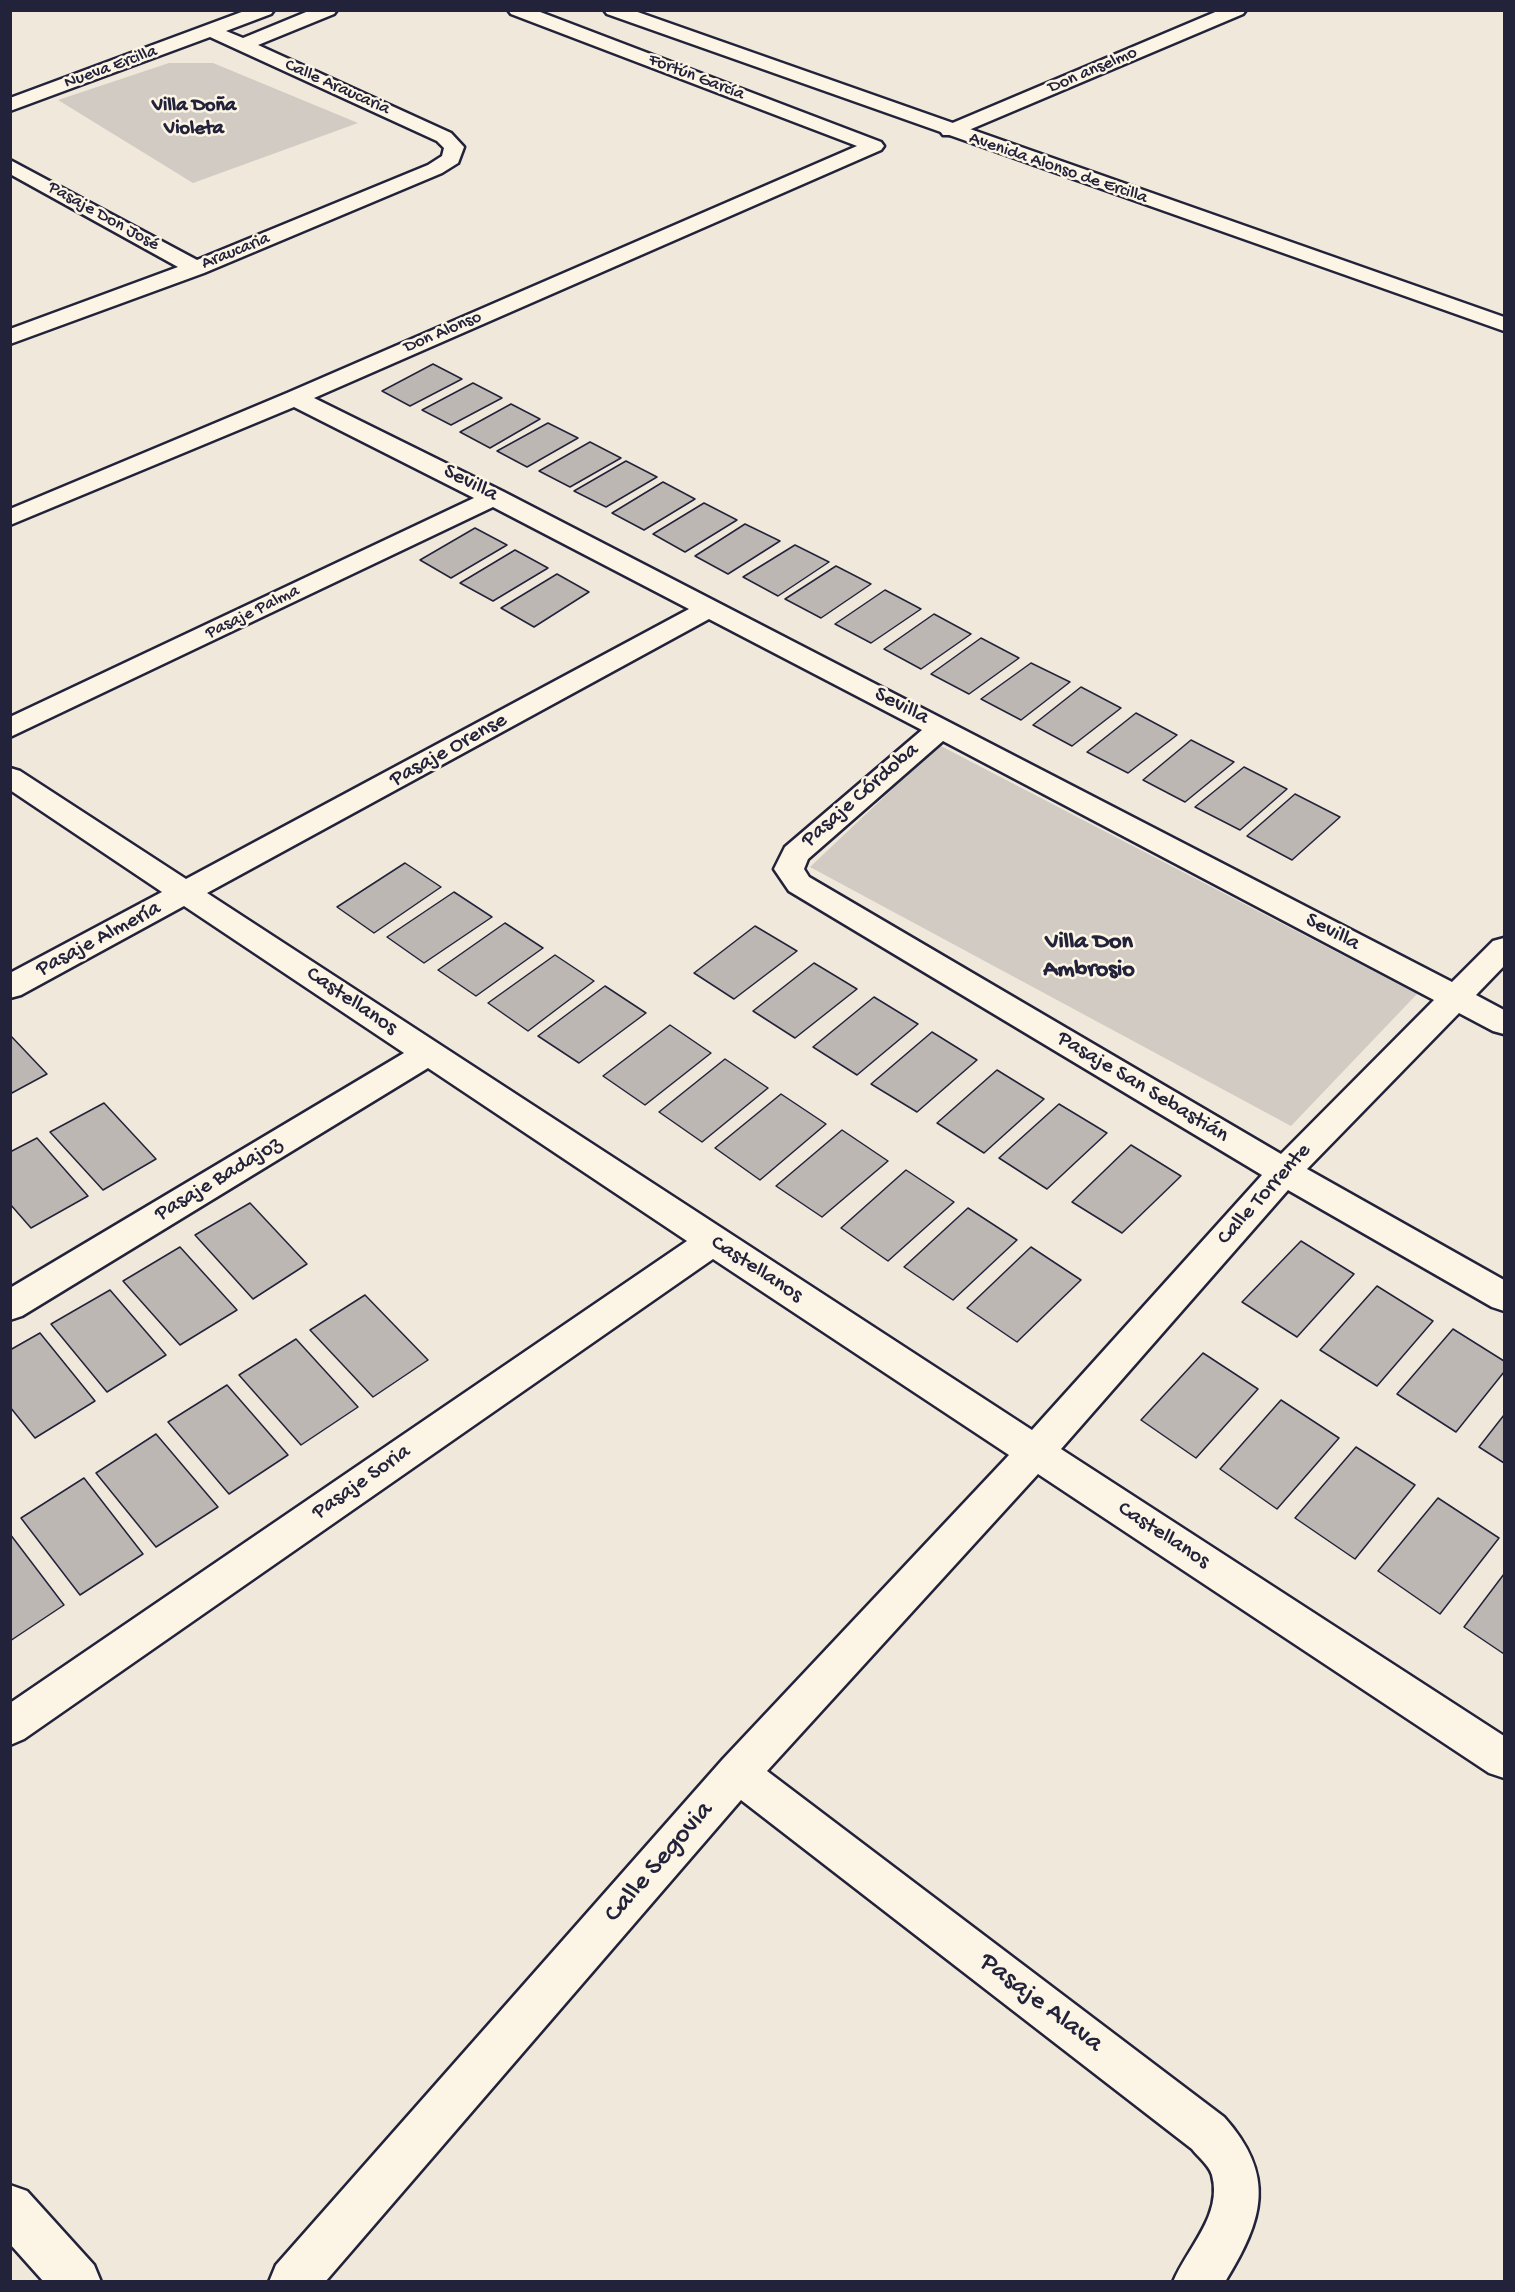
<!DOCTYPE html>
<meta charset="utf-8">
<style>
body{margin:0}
#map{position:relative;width:1515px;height:2292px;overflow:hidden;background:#efe8db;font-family:"Gochi Hand",sans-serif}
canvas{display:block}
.frame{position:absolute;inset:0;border:12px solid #22223b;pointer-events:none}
</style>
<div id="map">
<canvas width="1515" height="2292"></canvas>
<div class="frame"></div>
</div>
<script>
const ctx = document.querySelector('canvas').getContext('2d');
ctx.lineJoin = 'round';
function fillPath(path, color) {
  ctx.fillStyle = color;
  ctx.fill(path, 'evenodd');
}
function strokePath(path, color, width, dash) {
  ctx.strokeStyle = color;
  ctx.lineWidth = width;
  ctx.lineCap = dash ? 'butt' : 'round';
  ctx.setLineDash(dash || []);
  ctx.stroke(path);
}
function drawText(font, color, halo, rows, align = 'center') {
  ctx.font = font + ' "Gochi Hand",sans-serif';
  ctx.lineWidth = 5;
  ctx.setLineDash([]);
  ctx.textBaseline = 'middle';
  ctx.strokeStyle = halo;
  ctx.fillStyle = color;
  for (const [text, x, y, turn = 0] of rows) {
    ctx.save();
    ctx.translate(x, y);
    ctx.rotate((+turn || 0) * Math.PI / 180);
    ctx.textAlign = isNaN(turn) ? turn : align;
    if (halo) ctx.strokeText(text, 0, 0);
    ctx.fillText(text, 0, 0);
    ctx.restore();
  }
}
const green = new Path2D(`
 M169,63H213L358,123L193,183L58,100Z
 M939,745L1417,994L1291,1126L810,867Z`);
const building = new Path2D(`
 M433,364L462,379L410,406L382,391Z
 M473,383L502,398L451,425L422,410Z
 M511,404L540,419L490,448L460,432Z
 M548,423L578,438L527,467L497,451Z
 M590,442L621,458L570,487L539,471Z
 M626,461L657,477L606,507L574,491Z
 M663,482L695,499L644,530L612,513Z
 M704,503L737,520L685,552L653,534Z
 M745,524L780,541L728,574L695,556Z
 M475,528L507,545L451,578L420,560Z
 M795,545L829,562L778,596L743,577Z
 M515,550L548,568L493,601L460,583Z
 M836,566L871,584L821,618L785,599Z
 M557,574L589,592L534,627L501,608Z
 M885,590L921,609L871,643L835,624Z
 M934,614L971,634L921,669L884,649Z
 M981,638L1019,658L969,694L931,674Z
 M1031,663L1070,682L1021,720L981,699Z
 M1081,687L1121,708L1072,746L1033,725Z
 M1136,713L1177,735L1128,773L1087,752Z
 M1191,740L1234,762L1185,802L1143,780Z
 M1244,767L1287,789L1240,830L1195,807Z
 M1295,794L1340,817L1292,860L1247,836Z
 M405,863L441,887L374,933L337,907Z
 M454,892L492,917L424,963L387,937Z
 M505,923L543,948L476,996L438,970Z
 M755,926L797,951L734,999L694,973Z
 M555,955L594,981L528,1031L488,1003Z
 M814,963L857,989L795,1038L753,1011Z
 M605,986L646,1013L579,1063L538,1036Z
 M874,997L918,1024L857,1075L813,1047Z
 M670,1025L711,1053L645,1105L603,1076Z
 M932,1032L977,1060L917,1112L871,1084Z
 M10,1035L47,1074L10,1094Z
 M725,1059L768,1088L702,1142L659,1112Z
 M997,1070L1044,1099L984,1153L937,1123Z
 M781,1094L826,1124L760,1180L715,1148Z
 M104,1103L156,1159L103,1190L50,1132Z
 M1059,1104L1107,1133L1047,1189L999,1158Z
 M842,1130L888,1161L822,1217L776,1186Z
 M37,1138L88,1196L31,1228L10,1204V1152Z
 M1131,1145L1181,1176L1122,1233L1072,1202Z
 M906,1170L954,1202L888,1261L841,1228Z
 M250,1203L307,1264L253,1299L195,1235Z
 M968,1208L1017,1240L953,1300L904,1267Z
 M1301,1241L1354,1274L1297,1337L1242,1302Z
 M180,1247L237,1310L180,1345L123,1281Z
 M1031,1247L1081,1280L1017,1342L967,1308Z
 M1377,1286L1433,1321L1377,1386L1320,1350Z
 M110,1290L166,1355L107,1392L51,1324Z
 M365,1295L428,1360L373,1397L310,1330Z
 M1453,1329L1504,1361V1372L1456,1432L1397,1394Z
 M40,1333L95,1401L35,1438L10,1407V1350Z
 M296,1339L358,1407L301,1445L239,1375Z
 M1203,1353L1258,1389L1196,1458L1141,1420Z
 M227,1385L288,1455L229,1494L168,1422Z
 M1281,1400L1339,1438L1277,1509L1220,1469Z
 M1504,1415V1463L1479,1447Z
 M156,1434L218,1507L156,1547L96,1473Z
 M1356,1447L1415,1485L1355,1559L1295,1518Z
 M84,1478L143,1554L80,1595L21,1518Z
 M1438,1498L1499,1538L1440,1614L1378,1571Z
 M10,1534L64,1605L10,1641Z
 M1504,1574V1654L1464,1627Z`);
const minor = new Path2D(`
 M247,10H274L271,14L226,31L243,38L311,10H337L334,14L258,45L451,133L464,147L458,163L442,173L204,273L10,344V329L178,267L10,174V160L197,260L428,165L442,156L444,148L437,141L210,37L10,111V98Z
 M508,10H535L881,142L884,146L881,150L314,398L504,492L1452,982L1493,941L1504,938V966L1476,995L1504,1010V1034L1493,1031L1459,1013L1307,1169L1504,1280V1311L1492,1307L1288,1190L1061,1449L1504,1736V1778L1489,1773L1038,1474L767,1771L1224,2117C1277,2176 1263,2220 1225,2282H1173C1187,2248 1223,2215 1212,2175C1209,2165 1198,2157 1192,2149L741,1800L325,2282H269L276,2265L723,1759L1009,1455L713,1259L24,1739L10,1745V1703L687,1241L428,1068L22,1316L10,1320V1288L404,1053L184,906L21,995L10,998V973L162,892L10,790V768L20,771L186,879L689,609L493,507L10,737V717L474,498L294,407L10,525V509L287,393L857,146L511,14ZM709,619L922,730L785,847L774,869L789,891L1262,1175L1032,1430L207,893ZM943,741L1434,1000L1281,1154L809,877L804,869L808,859Z
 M1220,10H1246L1243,14L957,135H943L940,131L943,127Z
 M10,2185L27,2191L94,2265L101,2282H44L10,2244Z`);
const secondary = new Path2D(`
 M604,10H632L1504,317V331L607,14Z`);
const farStreetnames = [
 ["Nueva Ercilla",111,68,-20],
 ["Don anselmo",1093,71,-23],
 ["Fortún García",696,78,21],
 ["Calle Araucaria",337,88,24],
 ["Avenida Alonso de Ercilla",1058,169,19],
 ["Pasaje Don José",103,217,29],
 ["Araucaria",236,252,-22],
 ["Don Alonso",443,333,-23],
 ["Pasaje Palma",253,613,-26]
];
const farNeighbourhoodnames = [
 ["Villa Doña",194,107],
 ["Violeta",194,130]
];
const streetNames = [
 ["Sevilla",470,484,27],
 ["Sevilla",901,707,27],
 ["Pasaje Orense",449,751,-29],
 ["Pasaje Córdoba",861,796,-41],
 ["Sevilla",1332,933,28],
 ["Pasaje Almería",99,940,-28],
 ["Castellanos",351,1002,34],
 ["Pasaje San Sebastián",1142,1088,31],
 ["Pasaje Badajoz",219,1180,-31],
 ["Calle Torrente",1265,1195,-48],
 ["Castellanos",756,1270,33],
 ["Pasaje Soria",362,1483,-35],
 ["Castellanos",1163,1536,33]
];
const neighbourhoodNames = [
 ["Villa Don",1089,943],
 ["Ambrosio",1089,971]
];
const nearStreetnames = [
 ["Calle Segovia",660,1863,-49],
 ["Pasaje Alava",1040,2004,37]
];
fillPath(green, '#d1cbc3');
fillPath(building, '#bcb7b3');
strokePath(building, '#22223b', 1.5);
strokePath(minor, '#22223b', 5);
strokePath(secondary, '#22223b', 5);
fillPath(minor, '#fcf5e5');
fillPath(secondary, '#fcf5e5');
drawText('18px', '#22223b', '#fcf5e5', farStreetnames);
drawText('bold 20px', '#22223b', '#fcf5e5', farNeighbourhoodnames);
drawText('22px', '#22223b', '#fcf5e5', streetNames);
drawText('bold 24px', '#22223b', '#fcf5e5', neighbourhoodNames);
drawText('27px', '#22223b', '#fcf5e5', nearStreetnames);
</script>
